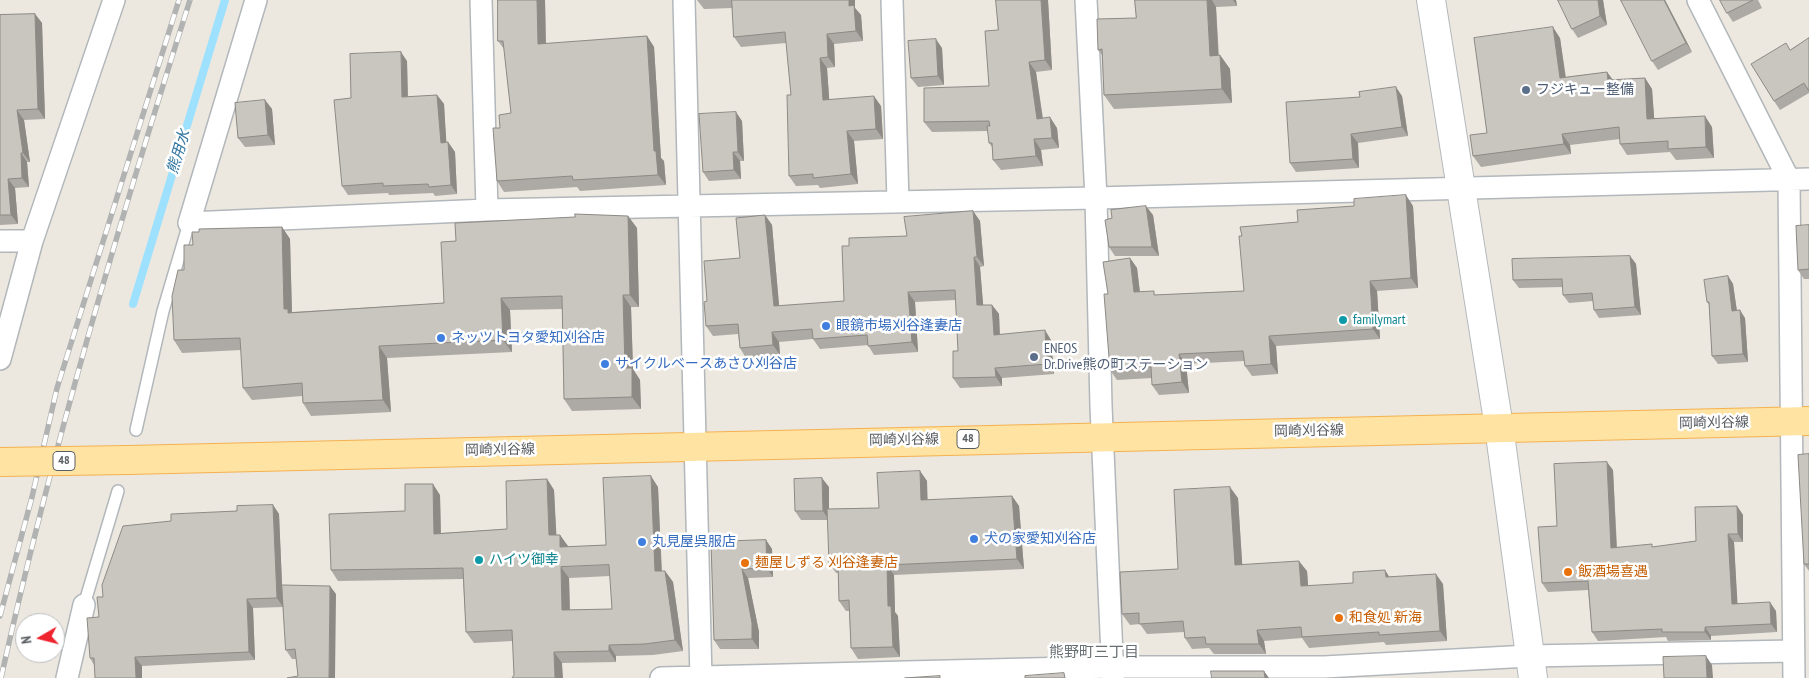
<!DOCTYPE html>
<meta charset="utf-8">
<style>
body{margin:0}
#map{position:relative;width:1809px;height:678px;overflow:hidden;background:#ece8df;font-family:"PT Sans Narrow",sans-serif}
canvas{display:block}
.north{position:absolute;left:15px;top:613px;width:50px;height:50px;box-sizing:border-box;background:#fff;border:1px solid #bcbec0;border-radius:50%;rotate:262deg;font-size:14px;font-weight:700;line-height:20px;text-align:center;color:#585d61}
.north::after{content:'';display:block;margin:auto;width:18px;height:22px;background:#ee242f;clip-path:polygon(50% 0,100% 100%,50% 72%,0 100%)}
</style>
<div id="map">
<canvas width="1809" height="678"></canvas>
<div class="north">N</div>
</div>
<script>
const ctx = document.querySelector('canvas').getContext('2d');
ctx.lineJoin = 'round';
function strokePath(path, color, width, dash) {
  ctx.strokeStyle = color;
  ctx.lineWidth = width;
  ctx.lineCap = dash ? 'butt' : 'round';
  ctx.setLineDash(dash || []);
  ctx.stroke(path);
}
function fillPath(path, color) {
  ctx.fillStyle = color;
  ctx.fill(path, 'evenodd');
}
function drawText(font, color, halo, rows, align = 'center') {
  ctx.font = font + ' "PT Sans Narrow","Noto Sans JP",sans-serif';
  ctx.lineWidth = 5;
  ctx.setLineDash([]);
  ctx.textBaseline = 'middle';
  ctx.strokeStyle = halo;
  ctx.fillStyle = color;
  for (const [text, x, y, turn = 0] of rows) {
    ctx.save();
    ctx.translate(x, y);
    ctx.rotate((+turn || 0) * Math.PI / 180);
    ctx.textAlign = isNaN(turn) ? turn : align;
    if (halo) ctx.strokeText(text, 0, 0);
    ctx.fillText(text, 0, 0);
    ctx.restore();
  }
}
const stream = new Path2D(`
 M133,304L225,0`);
const lane = new Path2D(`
 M136,430L163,311L189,223
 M84,605L118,491`);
const street = new Path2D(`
 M256,0L189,223L487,210L1096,198L1809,179
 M481,0L487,210
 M684,0L701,678
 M892,0L898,201
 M1086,0L1096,198L1101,406L1113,678
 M1698,0L1789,180L1794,678
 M0,241H32
 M0,359L32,241L114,0
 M67,678L84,605
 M661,678L1112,667H1324L1529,656L1793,651`);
const secondary = new Path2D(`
 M1431,0L1499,427L1533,678`);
const primary = new Path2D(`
 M128,460L1809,421`);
const rail = new Path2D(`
 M0,616L32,497L57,388L179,0
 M1,678C52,449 119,223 190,0`);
const primaryBridge = new Path2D(`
 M0,462L128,460`);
const wall = new Path2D(`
 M498,0H545L546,44L647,36L654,47L661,158L664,161L666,185L580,191L577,187L504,192L497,181L500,128L511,113L504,49L498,41Z
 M697,0H855V8L861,15L863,41L834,44L835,67L827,68L829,99L881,106L883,139L854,141L858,184L820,188L818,185L796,186L789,176L791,95L786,43L741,47L734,37L732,8L704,9Z
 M996,0H1048L1052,70L1036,72L1043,118L1057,128L1059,148L1041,150L1043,166L1001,170L993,160L992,147L989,143L988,131L932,132L924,122L989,86L998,30Z
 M1135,0H1236L1237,6L1216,7L1219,56L1220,55L1230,69L1232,103L1114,109L1104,95L1102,55L1098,50L1136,18Z
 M1558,0H1603L1607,25L1578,38L1572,29Z
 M1621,0H1665L1692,52L1658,70L1652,61Z
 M1720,0H1758L1762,8L1733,22L1727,13Z
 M35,14L42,23L45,119L24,120L30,162H27L29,187L15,188L18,224L0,225V15Z
 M1560,38L1566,77L1607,72L1613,80L1645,78L1652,89L1654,118L1712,127L1714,158L1676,160L1670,152L1627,155L1620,144V139L1570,145L1571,154L1481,167L1473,156L1487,133Z
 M1809,38V93L1780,110L1774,101L1791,49Z
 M942,48L944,85L918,87L911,78Z
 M407,61L408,97L437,95L444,104L446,143L448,142L455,152L457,194L435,196L433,193L389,195L388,193L348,195L342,186L351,98Z
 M1402,96L1408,136L1358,143L1359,168L1296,172L1290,163Z
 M265,100L272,109L275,145L245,147L238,138Z
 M742,121L744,161H740L741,179L709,181L703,172Z
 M1413,206L1418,288L1377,291L1380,339L1276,346L1278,374L1252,376L1245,366L1244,361L1186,364L1189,393L1159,395L1152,385V378L1117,380L1110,370L1108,294L1130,258L1137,268L1140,292L1157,295L1244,291L1298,222Z
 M973,211L980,221L984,266L980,267L983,305H992L999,314L1000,334L1051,340L1054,374L1002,378V386L960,388L953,378L958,351L956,300L915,302L918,352L874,355L868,345L820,349L813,339L779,342L780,355L746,358L740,348L738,334L713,336L706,326L707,301L740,258L765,215L772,225L779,306L844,301L849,246L907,236Z
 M1153,215L1159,256H1115L1109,247L1112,218Z
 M628,216L637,228L639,307H631L633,369L640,380L641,409L572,411L564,399L562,309L510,310L512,352L387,358L391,412L311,416L303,403L302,396L252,400L243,388L241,350L182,353L174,340L184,270L193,245L199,232L282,227L290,239L292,312L444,303L456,241Z
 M1809,225V279H1804L1798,270Z
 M1630,256L1636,264L1641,315L1599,318L1594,310L1593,301L1569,303L1563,295V287L1519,288L1513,280Z
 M1728,276L1733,284L1737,311L1745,318L1748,362L1718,364L1712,356L1709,305L1707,302Z
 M1613,470L1617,547H1654L1696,541L1737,506L1743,515V542H1734L1737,603L1776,611L1777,632L1711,636V640L1668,641L1666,637L1598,641L1592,632L1588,590L1548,592L1542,583L1557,526Z
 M920,471L927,481V500L1012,496L1019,506L1024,569L894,575L895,612L898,616L900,657L858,659L851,648L849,611H846L839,601L838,573H836L829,563L828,520H801L795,511L829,487V509L879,508Z
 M547,479L554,490L556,535H560L568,547L606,545L658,487L662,571H665L673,582L683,651L653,655L616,656V662L562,663L514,675L513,641L474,643L466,632L463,579L338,581L331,570L405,511L440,495L441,533L507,529ZM610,576L612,609L570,610L569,578Z
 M1238,498L1242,565L1307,571L1308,586L1353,583L1390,577L1443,584L1447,641L1386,645L1384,642L1309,648L1302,638L1264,641L1266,654H1214L1209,648L1192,649L1185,638L1184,632L1147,634L1140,624L1130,625L1122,614L1178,569Z
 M273,505L279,514L282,585L336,594L298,676L296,659H292L286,650L283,607L253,608L255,660L142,666L94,665L90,658L99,617L103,597L171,521Z
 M766,540L772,549L773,577L748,578L759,632V649H720L714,640L711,542Z
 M1804,564H1809V571Z`);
const shadedWall = new Path2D(`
 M537,0H545L546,55L538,44Z
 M849,0H855V8L861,15L863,41L856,31L849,6Z
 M1041,0H1048L1052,70L1045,60Z
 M1207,0H1212L1216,7L1219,70L1210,56Z
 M1233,0H1236L1237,6Z
 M1598,0H1603L1607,25L1600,16Z
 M1664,0H1665L1692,52L1686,43Z
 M35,14L42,23L45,119L38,109Z
 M1553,27L1560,38L1567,89L1560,78Z
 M827,34L834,44L835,67L828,57Z
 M647,36L654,47L661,158L664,161L666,185L658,175L654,151Z
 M936,39L942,48L944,85L938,76Z
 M401,52L407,61L408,107L402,97Z
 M1220,55L1230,69L1232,103L1222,89Z
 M820,58L827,68L830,110L823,100Z
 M1029,62L1036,72L1044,129L1037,119Z
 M1607,72L1615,83L1608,80Z
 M1645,78L1652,89L1655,129L1647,119Z
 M1396,87L1402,96L1408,136L1402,127Z
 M437,95L444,104L447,152L441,143Z
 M874,96L881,106L883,139L876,129Z
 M265,100L272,109L275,145L268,135Z
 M17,110L24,120L30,162L23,153Z
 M736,112L742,121L744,161L738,152Z
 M1705,116L1712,127L1714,158L1706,147Z
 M1050,117L1057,128L1059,148L1052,138Z
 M847,131L854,141L858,184L851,174Z
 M1351,134L1358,143L1359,168L1353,159Z
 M1562,134L1570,145L1571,154L1564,144Z
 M1034,139L1041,150L1043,166L1036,156Z
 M448,142L455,152L457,194L451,185Z
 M733,152L740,161L741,179L734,170Z
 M21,153L27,162L29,187L22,178Z
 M8,179L15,188L18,224L11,215Z
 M1406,195L1413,206L1418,288L1411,278Z
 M1146,206L1153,215L1159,256L1152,247Z
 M973,211L980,221L984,266L977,257Z
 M765,215L772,225L780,316L774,306Z
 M628,216L637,228L639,307L630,295Z
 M282,227L290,239L292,316L284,309Z
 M1630,256L1636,264L1641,315L1635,307Z
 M974,257L980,267L984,315L977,305Z
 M1130,258L1137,268L1141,302L1134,292Z
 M1728,276L1733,284L1738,319L1732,311Z
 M1370,281L1377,291L1380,339L1373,329Z
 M908,292L915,302L918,352L912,342Z
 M623,295L631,307L633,369L640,380L641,409L632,397L625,368Z
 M501,298L510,310L512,352L503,340Z
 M992,305L999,314L1000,344L994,335Z
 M1740,310L1745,318L1748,362L1743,354Z
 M1045,330L1051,340L1054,374L1047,364Z
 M772,332L779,342L780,355L773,345Z
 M1269,336L1276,346L1278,374L1271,364Z
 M379,346L387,358L391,412L383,400Z
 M1179,354L1186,364L1189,393L1182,382Z
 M995,368L1002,378V386L996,377Z
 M1607,462L1613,470L1617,556L1611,548Z
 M920,471L927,481L928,510L921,500Z
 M651,476L658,487L662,582L655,571Z
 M822,478L829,487V520L823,511Z
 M547,479L554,490L557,546L549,535Z
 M433,484L440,495L441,545L434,534Z
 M1230,487L1238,498L1243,576L1235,565Z
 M1012,496L1019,506L1024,569L1017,559Z
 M273,505L279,514L283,607L277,598Z
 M1737,506L1743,515V542L1738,534Z
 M1728,534L1734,542L1738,612L1732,604Z
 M560,535L568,546V558L560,547Z
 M766,540L772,549L773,577L767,568Z
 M1299,561L1307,571L1309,597L1301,586Z
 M887,565L894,575L895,612L898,616L900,657L893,647L888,606Z
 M561,567L569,578L570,621L562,610Z
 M742,569L748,578L759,632V649L752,639Z
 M1385,570L1392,581L1386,577Z
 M665,571L673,582L683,651L675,640Z
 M1436,574L1443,584L1447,641L1440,631Z
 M330,586L336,594L335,678H329Z
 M247,599L253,608L255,660L249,652Z
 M1770,602L1776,611L1777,632L1771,624Z
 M1705,627L1711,636V640L1705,632Z
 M1257,630L1264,641L1266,654L1259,644Z
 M609,645L616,656V662L609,651Z
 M554,652L562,663L563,678H555Z
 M1706,656L1712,665L1713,678H1707Z
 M135,657L142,666V678H136Z
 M1264,671L1269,678H1265Z`);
const building = new Path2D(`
 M498,0H537L538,44L647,36L654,151H656L658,175L573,180L572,176L497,181L493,128H500L499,115L511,113L503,41H498Z
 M732,0H849V6L854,5L856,31L827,34L828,57L820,58L823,100L874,96L876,129L847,131L851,174L813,178V174L789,176L787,95H791L785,32L734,37Z
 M996,0H1041L1045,60L1029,62L1037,119L1050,117L1052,138L1034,139L1036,156L993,160L992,143H989L987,126H990L989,121L924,122V88L989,86L985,31L998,30Z
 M1135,0H1207L1210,56L1220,55L1222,89L1104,95L1102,49L1098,50L1097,19L1136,18Z
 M1558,0H1598L1600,16L1572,29Z
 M1621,0H1664L1686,43L1652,61Z
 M1720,0H1753L1727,13Z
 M35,14L38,109L17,110L23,153H21L22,178L8,179L11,215H0V15Z
 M1553,27L1560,78L1607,72L1608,80L1645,78L1647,119L1705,116L1706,147L1668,149V141L1620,144L1619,127L1562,134L1564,144L1473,156L1470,135L1487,133L1474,38Z
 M1809,38V91L1804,83L1774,101L1751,64L1786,43L1790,50Z
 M936,39L938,76L911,78L908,41Z
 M401,52L402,97L437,95L441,143L448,142L451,185L429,187L428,184L383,186V183L342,186L334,100L351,98L350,54Z
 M1396,87L1402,127L1351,134L1353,159L1290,163L1286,102L1360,97L1359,92Z
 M265,100L268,135L238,138L235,103Z
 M736,112L738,152H733L734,170L703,172L699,114Z
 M1406,195L1411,278L1370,281L1373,329L1269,336L1271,364L1245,366L1243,351L1179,354L1182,382L1152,385L1151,367L1110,370L1104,294H1108L1103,262L1130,258L1134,292L1154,291V295L1244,291L1239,236H1242L1240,227L1298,222L1297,210L1354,206V199Z
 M1146,206L1152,247H1109L1105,220L1112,218L1111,210Z
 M973,211L977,257H974L977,305H992L994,335L1045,330L1047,364L995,368L996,377L953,378V351H958L955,290L908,292L912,342L868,346L867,335L813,339L812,329L772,332L773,345L740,348L738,324L706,326L704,302L707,301L704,261L740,258L736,218L765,215L774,306L844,301L842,246H849V238L907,236L904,217Z
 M575,214L628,216L630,295H623L625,368H632V397L564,399L562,296L501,298L503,340L379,346L383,400L303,403L302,383L243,388L240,338L174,340L172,296L178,270H184V245H193L192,232H199V229L282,227L284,309H288V313L444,303L441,242L456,241L455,223L575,217Z
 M1809,225V269L1798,270L1796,226Z
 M1630,256L1635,307L1594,310L1592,293L1563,295L1562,279L1513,280L1512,259Z
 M1728,276L1732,311L1740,310L1743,354L1712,356L1709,302H1707L1704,280Z
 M1809,454V564H1804L1798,455Z
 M1607,462L1611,548L1652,544V547L1696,541L1695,507L1737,506L1738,534H1728L1732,604L1770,602L1771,624L1705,627V632H1662V629L1592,632L1588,581L1542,583L1538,527L1557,526L1554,464Z
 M920,471L921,500L1012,496L1017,559L887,565L888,606H891L893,647L851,648L849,600L839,601L838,563H829L827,509L879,508L877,473Z
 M651,476L655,571H665L675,640L645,644L609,645V651L554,652L555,678H512L514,675L512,630L466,632L463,568L331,570L329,514L405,511V484H433L434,534L507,529L506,481L547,479L549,535H560V547L606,545L603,478ZM609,565L612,609L562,610L561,567Z
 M822,478L823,511H795L794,479Z
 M1230,487L1235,565L1299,561L1301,586L1353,583V572L1385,570L1386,577L1436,574L1440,631L1379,635V632L1302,637L1301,627L1257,630L1259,644H1206L1205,637L1185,638L1183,621L1139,624V613L1122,614L1120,572L1178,569L1174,490Z
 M273,505L277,598L247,599L249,652L135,657L136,678H95L94,658H90L87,618L99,617L97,597H103L102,585L123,526L171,521V514L237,511V506Z
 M766,540L767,568L742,569L752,623V639L714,640L711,542Z
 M282,585L330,586L329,678H287L298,676L295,649L286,650Z
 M1706,656L1707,678H1664L1663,657Z
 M1211,671H1264L1265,678H1212Z
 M1064,673L1065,678H1025V676Z
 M940,676V678H905Z`);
const markers = [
 [1526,90,5,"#5c6f8a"],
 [1343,320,5,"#0f9aa8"],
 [826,326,5,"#3f7fe0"],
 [441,338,5,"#3f7fe0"],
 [1034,357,5,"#5c6f8a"],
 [605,364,5,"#3f7fe0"],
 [974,539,5,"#3f7fe0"],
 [642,542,5,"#3f7fe0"],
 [479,560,5,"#0f9aa8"],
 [745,563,5,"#e8710a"],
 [1568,572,5,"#e8710a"],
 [1339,618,5,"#e8710a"]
];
const shields = [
 [968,439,22],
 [64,461,22]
];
const shieldNames = [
 ["48",968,439],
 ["48",64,461]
];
const serviceNames = [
 ["フジキュー整備",1536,90],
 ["ENEOS",1044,349],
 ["Dr.Drive熊の町ステーション",1044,365]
];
const cultureNames = [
 ["familymart",1353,320],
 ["ハイツ御幸",489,560]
];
const shopNames = [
 ["眼鏡市場刈谷逢妻店",836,326],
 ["ネッツトヨタ愛知刈谷店",451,338],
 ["サイクルベースあさひ刈谷店",615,364],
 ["犬の家愛知刈谷店",984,539],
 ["丸見屋呉服店",652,542]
];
const streetNames = [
 ["岡崎刈谷線",1714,423,-1],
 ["岡崎刈谷線",1309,431,-1],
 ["岡崎刈谷線",904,440,-1],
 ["岡崎刈谷線",500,450,-1]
];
const foodNames = [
 ["麺屋しずる 刈谷逢妻店",755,563],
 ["飯酒場喜遇",1578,572],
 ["和食処 新海",1349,618]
];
const waterNames = [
 ["熊用水",179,152,-73]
];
const neighbourhoodNames = [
 ["熊野町三丁目",1094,653]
];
strokePath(stream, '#9de1ff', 8);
strokePath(lane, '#b2b7bb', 14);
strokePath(street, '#b2b7bb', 24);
strokePath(secondary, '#b3b8bd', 30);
strokePath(primary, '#f5b14f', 30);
strokePath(lane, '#fff', 11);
strokePath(street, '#fff', 21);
strokePath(secondary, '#fff', 28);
strokePath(primary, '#ffe3a2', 28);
strokePath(rail, '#b1b2b2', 5.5);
strokePath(rail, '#fff', 4, [11]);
strokePath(primaryBridge, '#f5b14f', 30, []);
strokePath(primaryBridge, '#ffe3a2', 28);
fillPath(wall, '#ada9a4');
fillPath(shadedWall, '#8d8a86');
fillPath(building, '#c9c5bf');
strokePath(building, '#8d8a86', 1);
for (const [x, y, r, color] of markers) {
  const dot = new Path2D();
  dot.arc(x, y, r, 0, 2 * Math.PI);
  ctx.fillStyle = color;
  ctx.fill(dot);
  strokePath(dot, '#fff', 2);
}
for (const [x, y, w] of shields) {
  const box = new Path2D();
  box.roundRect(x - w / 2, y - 9.5, w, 19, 4);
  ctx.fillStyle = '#fff';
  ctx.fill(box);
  strokePath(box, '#585d61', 1);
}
drawText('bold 12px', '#585d61', null, shieldNames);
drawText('14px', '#4e5e75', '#fff', serviceNames, 'left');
drawText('14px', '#0d838f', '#fff', cultureNames, 'left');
drawText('14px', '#366cbe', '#fff', shopNames, 'left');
drawText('14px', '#585d61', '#fff', streetNames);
drawText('14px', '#c56008', '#fff', foodNames, 'left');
drawText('italic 15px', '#3377a1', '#fff', waterNames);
drawText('15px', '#697073', '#fff', neighbourhoodNames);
</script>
